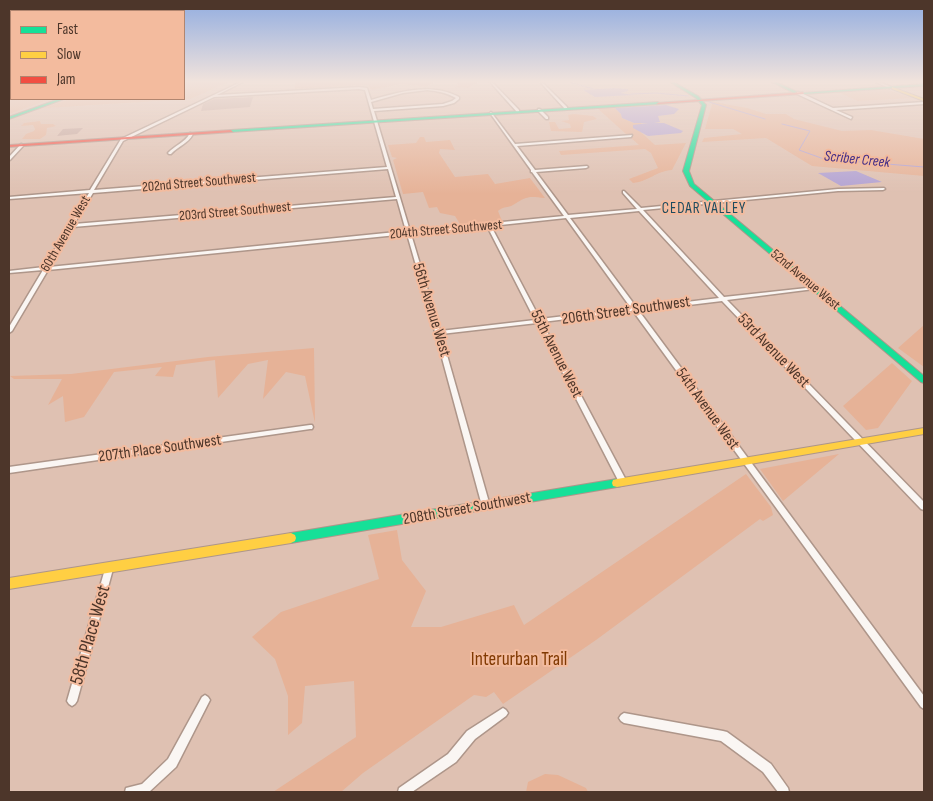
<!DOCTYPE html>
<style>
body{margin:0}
#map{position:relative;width:933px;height:801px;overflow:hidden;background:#dfc1b2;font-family:"Sofia Sans Condensed",sans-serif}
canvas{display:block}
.frame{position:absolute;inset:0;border:10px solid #4d362a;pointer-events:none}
.legend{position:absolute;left:10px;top:10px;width:175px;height:90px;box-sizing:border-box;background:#f3bb9e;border:1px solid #b18670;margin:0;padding:6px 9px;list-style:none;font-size:15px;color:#4d362a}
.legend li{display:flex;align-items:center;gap:10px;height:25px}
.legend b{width:25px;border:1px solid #b18670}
</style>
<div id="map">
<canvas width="933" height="801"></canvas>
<div class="frame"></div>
<ul class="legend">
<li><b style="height:6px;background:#16e098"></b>Fast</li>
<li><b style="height:6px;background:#ffcf43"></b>Slow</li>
<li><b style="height:6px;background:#f24e42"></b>Jam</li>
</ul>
</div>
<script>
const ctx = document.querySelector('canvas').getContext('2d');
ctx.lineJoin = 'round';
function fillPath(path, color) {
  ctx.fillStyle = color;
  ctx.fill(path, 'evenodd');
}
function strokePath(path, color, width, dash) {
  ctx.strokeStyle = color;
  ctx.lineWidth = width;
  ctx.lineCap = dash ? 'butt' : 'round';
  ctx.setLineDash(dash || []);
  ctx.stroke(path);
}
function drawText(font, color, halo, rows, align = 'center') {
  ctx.font = font + ' "Sofia Sans Condensed",sans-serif';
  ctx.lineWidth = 4;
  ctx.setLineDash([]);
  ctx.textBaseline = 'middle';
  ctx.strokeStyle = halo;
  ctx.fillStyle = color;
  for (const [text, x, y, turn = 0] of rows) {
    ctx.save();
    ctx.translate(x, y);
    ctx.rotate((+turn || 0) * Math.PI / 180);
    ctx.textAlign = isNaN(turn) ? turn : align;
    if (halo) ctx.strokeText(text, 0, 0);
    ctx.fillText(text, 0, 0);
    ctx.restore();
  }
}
const built = new Path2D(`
 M184,82H235H229L190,99L44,108L69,99H184Z
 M9,85H11V99H51L9,114Z
 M886,89L912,98L858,101L837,92Z`);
const green = new Path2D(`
 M295,82H478L468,88L455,87L458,85L457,82H434L426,87L402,84L371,90L368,85L295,89Z
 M709,101L747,108L766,114H786L794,119L842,131L871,130L924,139V176L812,166L766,138L702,142L704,138L742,134L733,129H705L712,104Z
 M613,106L621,114L622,118L634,123H641L642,125H633L655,145L686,143L672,170C656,171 650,181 633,183L629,179L658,168L651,153L645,149L561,155L559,151L639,145L631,138L632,134H626L597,108Z
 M574,114L593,116L597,119L584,122L582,132L551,131L549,122H555L559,129L571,128L570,124L561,121L569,120L568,115Z
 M40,121L41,124H53L56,126L47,128L46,135L40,139H22L26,134L34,131L35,129L33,125L21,126L24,123Z
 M420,137H424L426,142L450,140L455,150L440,149L439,153L455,177L488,174L495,184L530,178L545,198C528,196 527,196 513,205C508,208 503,206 498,211L502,221L460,224L455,216L440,213L437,207L429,208L423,192L403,194L393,160L397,158L392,157L388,145L416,143Z
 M924,325V367L898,348Z
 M314,348L315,423L305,376L286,372L263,399L268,360L248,364L218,398L215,360L176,365L173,377L155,376L162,367L114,372L84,417L65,422L63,396L48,405L62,379H14L10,376L71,374L208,357Z
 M892,363L912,381L878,428L866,430L843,406Z
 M839,454L783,501L760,469Z
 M746,474L771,507L773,515L763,521L760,519L596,640L503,704L494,692L486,697L474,695L363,773L341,792H273L356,737L354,681L305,686L302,723L288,735V696L275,659L252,637L281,612L379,579L368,535L397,530L402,560L426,591L411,627H441L514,605L524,625Z
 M545,774L558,775L586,788L588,792H526L528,782Z`);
const water = new Path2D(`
 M614,88L628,89V91L621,93L634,95L595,97L583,90Z
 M666,105L679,109L674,114L658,116L660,122L654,123H664L683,131L681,133L648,136L633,128V125L648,123H634L622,118L621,114L615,108Z
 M856,171L882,182L841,186L818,173Z`);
const stream = new Path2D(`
 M569,82L594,89
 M631,94L656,93L688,96
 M709,102L765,119
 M782,124L810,131L799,150L824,159L924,167`);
const building = new Path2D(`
 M253,97L250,107L201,111L203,104L214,99Z
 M83,128L77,134L57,136L63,129Z`);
const street = new Path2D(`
 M241,82H243L217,95L359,87L367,88L371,100C399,92 431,82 459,97V99L454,103L443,106L374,111L410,231L564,216L532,172H531V170L490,113L491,112L515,144L632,135L631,137L517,146L535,170L587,166L588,167L586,168L536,172L568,215L637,209L623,193V191H624L641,208L838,189L884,188L885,189L883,190L838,191L643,210L724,297L816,287V289H814L727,300L924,502V510L921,509L722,301L639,311L924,696V709L921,707L633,311L542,322L627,482L626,484L623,485L620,484L537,323L441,334L490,506L489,508L486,509L483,508L482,506L435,332L407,234L48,270L12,331L9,333V327L43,270L9,273V271L44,267L89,193L9,199V197L90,190L121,139ZM359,89L365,90L387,167L94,190L123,141L214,97ZM427,90C438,91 447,93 456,98L452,101L443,104L373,109L371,102L403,93ZM388,169L396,197L74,224L93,193ZM397,199L406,231L49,267L73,227ZM639,211L719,298L637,308L570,218ZM566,218L631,308L540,319L491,226ZM487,226L535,320L440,331L411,234Z
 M490,82H492L519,110V112H517Z
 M876,82H879L891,87L889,88Z
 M541,83H543L567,107V109H565Z
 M797,92H799L833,108L924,102V104L836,110L852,117L851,119L797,94Z
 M538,109H540L548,117V119H546L538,111Z
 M190,133L193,134C188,144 178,146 171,154H169L168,153C175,145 185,143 190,133Z
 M21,144L24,145L10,160H9V157Z
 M310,425H312L313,427L312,429H310L9,473V467Z
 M109,565L112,566L113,569L77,701L75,704L72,706L69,704L67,701L105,569L106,566Z
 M205,695L208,697L210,700L176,767L149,792H125L126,788L142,784L168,759L202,697Z
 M503,708L506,710L508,713L506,716L475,739L456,762L412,792H398L399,788L448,754L467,731Z
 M624,713L723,731L727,732L771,764L788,788L789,792H778L763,772L721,741L624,723L621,721L619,718L621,715Z`);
const fast = new Path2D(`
 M670,82H674L698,96L706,105L689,171L694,184L924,376V383L921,382L690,186L683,171L702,105L696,98Z
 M772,82H776L797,92L794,93Z
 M924,84V86L803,94L801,93Z
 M59,99H64L9,119V117Z
 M658,102L659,104L231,132L229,131L231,130Z
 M617,479L621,480L622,483L621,486L617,487L291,543L287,541L286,538L287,535L291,533Z`);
const slow = new Path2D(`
 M892,87L924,99V101L892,89Z
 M924,428V434L617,487L613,486L612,483L613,480L617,479Z
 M291,533L295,535L296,538L295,541L291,543L9,589V578Z`);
const jam = new Path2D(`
 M803,92L804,94L658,104L656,103Z
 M231,130L233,132L9,147V145Z`);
const farStreetnames = [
 ["202nd Street Southwest",199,183,-5],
 ["203rd Street Southwest",235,212,-5],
 ["204th Street Southwest",446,230,-5],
 ["60th Avenue West",66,234,-60],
 ["52nd Avenue West",805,280,40]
];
const farWaternames = [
 ["Scriber Creek",857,160,6]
];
const farNeighbourhoodnames = [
 ["CEDAR VALLEY",704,209]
];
const streetNames = [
 ["56th Avenue West",431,310,73],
 ["206th Street Southwest",626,311,-8],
 ["53rd Avenue West",773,351,46],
 ["55th Avenue West",556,354,63],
 ["54th Avenue West",707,409,54],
 ["207th Place Southwest",160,449,-8],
 ["208th Street Southwest",467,509,-10]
];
const nearStreetnames = [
 ["58th Place West",91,635,-74]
];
const nearParknames = [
 ["Interurban Trail",519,660]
];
fillPath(built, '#e6b79e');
fillPath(green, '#e6b297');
fillPath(water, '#b2a2d3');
strokePath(stream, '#b2a2d3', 1);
fillPath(building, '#c4a59c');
strokePath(street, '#ae968a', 3);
strokePath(fast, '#ae968a', 2);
strokePath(slow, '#ae968a', 2);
strokePath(jam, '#ae968a', 2);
fillPath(street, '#faf6f3');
fillPath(fast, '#16e098');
fillPath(slow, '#ffcf43');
fillPath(jam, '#f24e42');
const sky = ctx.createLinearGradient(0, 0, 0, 194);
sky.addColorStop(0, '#92ade0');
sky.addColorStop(0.42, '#f1e3dc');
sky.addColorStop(1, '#f1e3dc00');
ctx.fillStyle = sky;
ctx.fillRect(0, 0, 933, 194);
drawText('14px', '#4d362a', '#f3bb9e', farStreetnames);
drawText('italic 15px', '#432d87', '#f3bb9e', farWaternames);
ctx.letterSpacing = '1px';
drawText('15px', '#1d4b5f', '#f3bb9e', farNeighbourhoodnames);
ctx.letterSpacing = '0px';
drawText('16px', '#4d362a', '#f3bb9e', streetNames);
drawText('19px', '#4d362a', '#f3bb9e', nearStreetnames);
drawText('19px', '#803902', '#f3bb9e', nearParknames);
</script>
